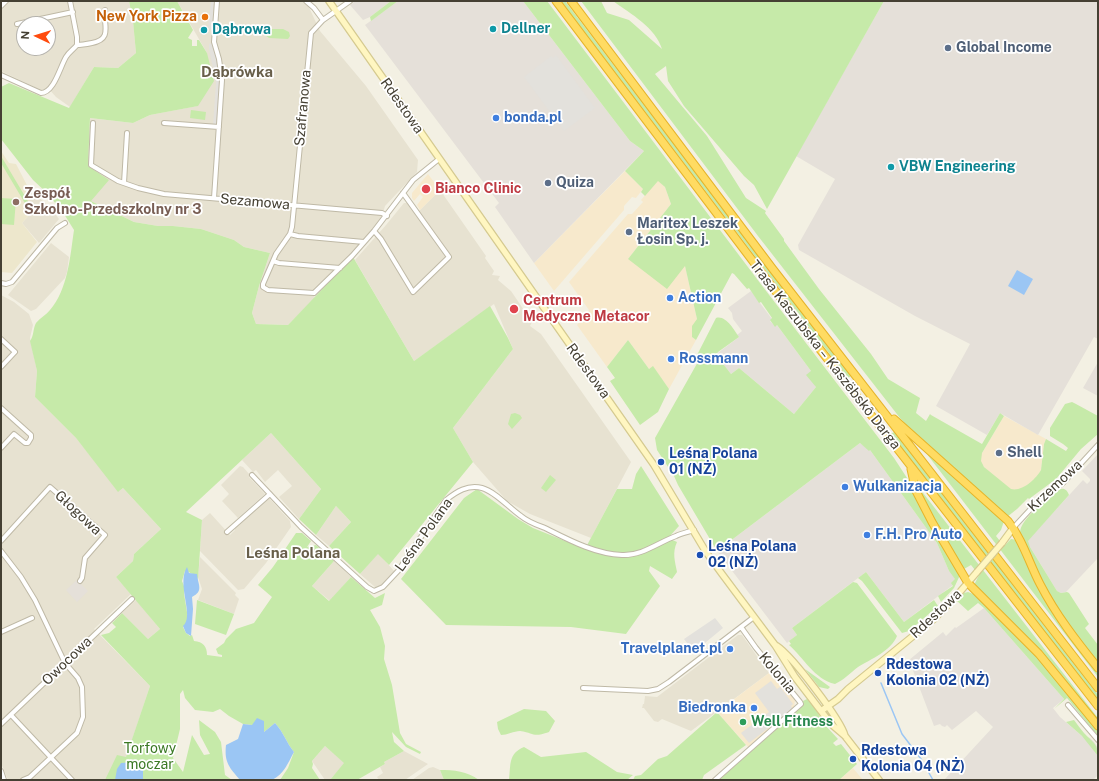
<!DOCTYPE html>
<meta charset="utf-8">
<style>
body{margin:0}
#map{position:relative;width:1099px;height:781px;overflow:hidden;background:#f3f0e3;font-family:"Public Sans",sans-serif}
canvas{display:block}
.frame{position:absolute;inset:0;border:2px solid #454033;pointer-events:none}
.north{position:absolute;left:16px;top:16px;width:40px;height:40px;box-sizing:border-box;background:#fff;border:1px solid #b5b3ad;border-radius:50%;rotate:274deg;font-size:11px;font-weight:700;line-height:16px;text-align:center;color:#454033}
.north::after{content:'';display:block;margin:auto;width:14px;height:18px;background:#ff4b0e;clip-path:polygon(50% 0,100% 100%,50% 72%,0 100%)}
</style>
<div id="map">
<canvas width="1099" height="781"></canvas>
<div class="frame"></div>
<div class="north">N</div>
</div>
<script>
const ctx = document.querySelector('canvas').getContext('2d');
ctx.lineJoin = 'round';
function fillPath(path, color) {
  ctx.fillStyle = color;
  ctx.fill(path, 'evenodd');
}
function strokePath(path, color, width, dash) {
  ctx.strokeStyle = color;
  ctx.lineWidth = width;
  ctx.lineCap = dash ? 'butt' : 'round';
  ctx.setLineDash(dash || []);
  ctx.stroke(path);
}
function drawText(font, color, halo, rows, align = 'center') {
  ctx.font = font + ' "Public Sans",sans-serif';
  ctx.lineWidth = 3.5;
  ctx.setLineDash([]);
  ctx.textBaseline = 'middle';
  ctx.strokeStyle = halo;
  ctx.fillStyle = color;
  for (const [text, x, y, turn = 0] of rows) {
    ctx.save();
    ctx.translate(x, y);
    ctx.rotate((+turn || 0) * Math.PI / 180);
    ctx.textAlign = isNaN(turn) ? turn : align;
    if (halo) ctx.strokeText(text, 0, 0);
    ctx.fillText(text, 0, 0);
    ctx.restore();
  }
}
const residential = new Path2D(`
 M1,1H129L133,21L136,53L118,68L94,67L70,107L56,97L48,88L41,90L1,71ZM24,24H48V48H24Z
 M177,1H306L320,31L366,86L418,160L417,172L385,206L381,219L349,256L313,292L315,298L288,325L256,324L252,313L259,286L270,253L244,247L234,240L201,229L173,226H158L134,222L91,201L88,166L90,118L133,123L150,115L197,106L207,53Z
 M440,190L486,256L485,258L494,271L492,275L500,276L498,280L511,291L532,322L530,326L541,334L631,462L591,538L530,514L507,501L473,462L453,428L513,349L494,304L414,361L355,260L386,225L404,203H407L416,214Z
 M30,191L58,213L56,215L59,219L39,243L22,223L30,214Z
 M51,243L69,257L67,272L65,278L36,309L31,311L8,295Z
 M1,295L14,302L29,314L33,325L30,338L37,371L35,397L76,438L119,491L123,488L161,529L134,554L133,561L116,577L131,594L94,629L150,686L126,758L107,780H8L1,763Z
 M271,433L321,489L299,519L279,497L292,486L278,470L265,482L256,470L253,472L242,460Z
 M240,466L243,467L250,475L249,477L265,494L238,518L222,501L229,494L221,485Z
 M269,498L290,521L291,527L266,563L244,589L238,590L200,551L202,520L210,513L230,535L235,530V528Z
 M336,506L351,522L329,546L316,535Z
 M378,553L395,572L381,587H375L360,574Z
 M200,557L236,593L235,595L239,599L234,614L198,600L202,589L198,577Z
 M334,561L351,577L330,601L312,586Z
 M136,600L160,629L148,639L122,613Z
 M738,635H742L769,673L691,731L662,719L658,722L654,721L644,708H642L643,704H644L645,696L657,697Z
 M325,746L345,763L330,780H325L312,761Z
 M404,751L428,764L405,780H379L377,777L383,773L380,767L385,764L384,762Z
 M433,767L440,770L444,780H412L429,768Z`);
const commercial = new Path2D(`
 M625,171L643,189L636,198L632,197L624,206V210L554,291L534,263Z
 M428,174L440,190L420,210L417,205L423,197L420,194L414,201L412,198V193Z
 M658,180L665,187L671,204L628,259L685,266L697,319L692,337L696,340L669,389L653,367L649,369L628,340L607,367L577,325L589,310L569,282L628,214H632L643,202L641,200Z
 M1004,416L1046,439L1044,444L1041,470L1034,483L1015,502L962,442L982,453Z
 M769,673L772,678L788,691L795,699L794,709L749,748L717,712Z
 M853,768L863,780H839Z`);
const industrial = new Path2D(`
 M355,1H391L370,17L363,20L350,5Z
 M398,1H523L630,141L644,151L534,263L495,207L499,203L365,25Z
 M884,1H1098V339L1094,337L1038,435L1000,413L987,435L936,406L970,344L915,316L799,250L798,245L835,179L796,156Z
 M751,291L772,319L770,321L775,326L777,325L811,371L816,387L794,414L739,368L731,374L715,355L739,337L737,335L742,331L733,319L732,313L728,308Z
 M1098,362V396L1083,388Z
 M860,443L870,450L937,543L949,571L956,579L953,585L904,622L866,572L792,628L797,635L787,643L717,551Z
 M1098,454V558L1066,592L1061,593L1057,591L1030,547L1027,541L1083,480L1087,484L1090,481V479L1082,471Z
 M77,580L88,591L77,602L66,590Z
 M984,608L1064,699L1053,708L1060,717L1082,736L1090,738L1094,742L1098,748V775L1093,780H944L993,727L976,711L952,730L947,725L945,727L942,726L940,724L934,726L909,660L943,632L946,636L955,627L956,628Z`);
const education = new Path2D(`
 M1,151L9,163L16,164L30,191V214L22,223L37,242L12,273L1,272Z`);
const green = new Path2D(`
 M129,1H177L193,30L188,38L192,40V46H197V40H199L207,53L214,81L198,106L150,115L133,123L90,118L88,166L109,180L91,201L134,222L158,226H173L201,229L234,240L244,247L270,253L259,286L252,313L256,324L288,325L353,257L414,361L490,306L508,338L513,349L453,428L473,462L389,565L378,554L360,574L329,546L351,522L336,506L316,535L299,519L321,489L271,433L186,512L202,520L198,580L196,574C191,575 189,571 185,571L182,581L184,586V594L188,618L186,624L183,627L186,633L190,636L192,635L194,641C203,642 207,646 207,655L222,657V655L218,654L216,649L224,643L226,639L236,629L254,623L272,597L258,585L273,567L296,533H302L311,541L307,547L316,545L334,561L312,586L329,601L351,577L375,598L385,593L382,605L370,610L380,627L385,646L384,659L392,685L400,733L406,744L421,752L420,754L406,747L392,732L394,742L404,751L384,762L385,764L357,780H330L344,763L325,746L312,761L313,764L312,768L320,780H280L288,768L294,752C286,742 284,733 275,723L264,732L252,725L243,724L229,716L220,709L213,712L195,710L185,698L183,690L180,694V729L173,758L183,772L192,735L204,755L210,754L200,735L199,720L215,732L221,742L225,775L232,780H105L117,755L126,757L150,686L101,635L109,633L116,627L112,623L122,613L148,639L160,629L116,577L133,561L134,554L161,529L123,488L118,492L76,438L35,397L37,371L30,341C34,336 33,328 36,323C40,318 46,315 50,310C68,289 70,257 74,230L64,214L48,194L33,180L1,139V87L9,83L69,108L94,67L118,68L136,53L133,21Z
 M391,1H398L371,21L370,17Z
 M523,1H547L760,283L894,458L909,481L938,540L960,575L954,588L941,602L938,596L953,586L951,583L955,579L949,571L937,543L870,450L869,451L860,443L717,551L678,485L674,476L657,450L655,438L699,360L696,357L716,318C726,315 734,330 739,337L718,352L716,355L731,374L739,368L794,414L816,387L806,375L811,371L777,325L775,327L770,320L772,318L761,302L759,303L749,288L747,289L734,274L732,273L696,340L692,337V326L697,319L685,266L667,289L628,259L671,204L665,187L658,181L645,196L641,192L643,189L625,171L644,151L630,141Z
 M561,1H565L763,262L851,376L848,378L773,280Z
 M581,1H601L607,13L629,20L662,49C656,28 631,14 613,1H884L767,209L754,185L744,176L684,106L668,81L666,66L655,74L707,136L746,198L766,211L765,213L784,239V241L819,289L871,354L888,379L920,398L916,413L926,421L930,414L931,415L982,444L1000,413L1004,416L982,453L981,461L984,467L1011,489C1022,492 1036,479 1041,470L1044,444L1046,439L1066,451L1068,448L1063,444L1050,436V428L1065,404L1072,402L1076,404L1098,416V434L1081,449L1056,479L1029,499L1028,498L1017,509L1007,517L914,433L900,418L758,236Z
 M268,29H283L289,32L290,36L288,39L269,38L265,35Z
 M191,110L206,112L205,120L190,118Z
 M1,156L29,203L26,205L1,163Z
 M1,198L16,199L14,225L1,224Z
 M628,340L649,369L653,366L669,389L658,412L640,425L610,381L615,378L607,367Z
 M515,413L520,415L522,418L512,429L508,424L511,414Z
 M894,432L1098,695V700L891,434Z
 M923,449L1004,521L1001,530L996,536L1004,546L1011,539L1017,540L1066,632L1098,672V677Z
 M641,466L679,526L668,538L677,542C672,553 675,561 677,572L672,579L650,566L649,571L660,586L626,634L571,627L446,625L401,579L464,498L477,489L518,519L533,528L585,549L617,489H632L636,474Z
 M550,475L556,480L546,492L541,488Z
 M918,489H920L1098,718V722L974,585L979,575L971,565L964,569L936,526Z
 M1060,489C1065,488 1067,490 1069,495L1028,541L1030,547L1057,591L1061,593L1067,592L1069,593L1089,624L1085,628L1098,645V665L1069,627L1049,597L1020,533C1020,518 1049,499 1060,489Z
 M866,572L904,622L934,600L938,606L909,631L902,633L862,581L858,578Z
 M853,582L857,583L897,636C891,651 871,659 858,667C850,673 844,680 835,684C814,679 804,658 789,645L791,644L789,641L797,635L792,628Z
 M968,592L976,595L1042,661L1098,729V736L1067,698L1054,709L1064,699L984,608L978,603L968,611L957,601L964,593Z
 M197,600L234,614L226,635L195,624Z
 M805,669L830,687L828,689L819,687Z
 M807,699L815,708L825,725L838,739L833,743L836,746L841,744L857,764L839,780H719L802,706L803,701Z
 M524,709L546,711L555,721L549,732C532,738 535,733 520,731C514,731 507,735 501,735L498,729L497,722Z
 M717,712L746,745L704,775L702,780H633L635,776L641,775L658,759L667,756Z
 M1074,720C1077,724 1080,728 1084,733C1092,742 1098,743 1098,756L1082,736L1066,722Z
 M524,747L541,757L586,752L617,772L633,775L627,780H509C511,764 508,754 524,747Z
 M440,770C454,770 467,771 479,780H444Z`);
const parking = new Path2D(`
 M214,1L212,29L208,28L211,2Z
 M212,43L220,72V79L217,125H213L216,83L209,49V44Z
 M556,55L595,108L564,131L524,77L551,56L553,58Z
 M715,618L723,628L694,652L684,639Z
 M771,681L777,689L780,687L784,692L793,704L791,706L793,709L749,743L741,733L769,712L755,693Z`);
const water = new Path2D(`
 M1017,270L1033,279L1024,295L1008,286Z
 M187,567L189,573L197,574C198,585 204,591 192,597L193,609L191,636L186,633L183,626C195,616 176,585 187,567Z
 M257,718L264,721V732L275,723C284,733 286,742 294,752C288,763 284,774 272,780H240C230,768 224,763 226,745L238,739L243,724L252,725Z
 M135,762L143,768V780H115L117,769L121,763Z`);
const stream = new Path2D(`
 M881,683L902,734L921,759L933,780`);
const street = new Path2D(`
 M306,1L314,8L323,20
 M350,1L323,20L311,33L292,227L290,234L276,254L263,284V287L268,290L314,293L352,256L374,231L413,180L439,159
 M1,6L6,1
 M17,24L73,12
 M77,45C82,45 87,44 92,43C113,39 103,25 105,10
 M1,75L41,93C54,93 60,67 66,57C69,52 74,49 77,45V37L70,1
 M93,123L91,165L118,181L138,188L164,194L382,213L387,216
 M164,123L219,127
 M124,183L127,133
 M214,198L222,80L219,59L214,42L217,1
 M374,231L381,239L413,292L449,257L403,193
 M290,234L298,236L364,242
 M273,261L279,263L340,268
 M1,283L6,284L12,282L57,228L65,223
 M1,339L15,352L1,367
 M1,408L31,435V438L28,443H25L14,434L1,448
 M252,475L301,527L367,587L374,591L383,587L398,571L446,500C456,492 468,484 482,488C496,492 509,508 521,516C528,522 537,525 545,528C569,540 595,554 622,555C642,556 659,542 676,536C682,533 688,532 694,530
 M1013,528L1039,500L1063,483L1098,445
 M227,532L270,494
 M1,541L50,487L105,535L85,558L82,578L80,581
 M1,551L21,577L35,600L65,663L78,678L82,687L83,717L77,733L30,777L23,780
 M1,632L32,618
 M583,688L648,691L658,689L669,682L754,617
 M1068,705L1098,740
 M11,715L72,780
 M1,724L132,599
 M1,771L4,780
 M715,780L801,704L800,702L756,648L741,627`);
const secondary = new Path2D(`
 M329,1L654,465L706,552L722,574L775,645L795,677L821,711L831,724L845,736L879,780
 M1002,543L1013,528
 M777,646C792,656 841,720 845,736
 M821,711L838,699L848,689L934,619L959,593L977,572`);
const highway = new Path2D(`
 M556,1L808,334L1098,706
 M571,1L772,268L1098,688
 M894,419L1008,521C1023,540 1029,563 1040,584C1056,615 1077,642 1098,668
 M911,469L916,491L932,522L968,583L1039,654L1098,726`);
const secondaryBridge = new Path2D(`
 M977,572L1002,543`);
const markers = [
 [205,17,4,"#e8710a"],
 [493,29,4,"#0f9aa8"],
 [204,30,4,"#0f9aa8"],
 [948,48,4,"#5c6f8a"],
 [496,118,4,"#3f7fe0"],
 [891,167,4,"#0f9aa8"],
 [548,183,4,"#5c6f8a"],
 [426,189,5,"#e0444e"],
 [16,202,4,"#8d6e63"],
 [629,232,4,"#5c6f8a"],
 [670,298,4,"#3f7fe0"],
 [514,309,5,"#e0444e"],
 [671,359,4,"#3f7fe0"],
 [999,453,4,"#5c6f8a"],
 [661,462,4,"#1a4fb4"],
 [845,487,4,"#3f7fe0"],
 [867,535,4,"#3f7fe0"],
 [700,555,4,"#1a4fb4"],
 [730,649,4,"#3f7fe0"],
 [878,673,4,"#1a4fb4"],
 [754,708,4,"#3f7fe0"],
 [743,722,4,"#2e9e5b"],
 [853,759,4,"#1a4fb4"]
];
const foodNames = [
 ["New York Pizza",197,17]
];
const cultureNames = [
 ["Dellner",501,29],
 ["Dąbrowa",212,30],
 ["VBW Engineering",899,167]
];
const serviceNames = [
 ["Global Income",956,48],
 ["Quiza",556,183],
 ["Maritex Leszek",637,224],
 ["Łosin Sp. j.",637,240],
 ["Shell",1007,453]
];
const streetNames = [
 ["Rdestowa",402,106,55],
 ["Szafranowa",303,108,-85],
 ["Sezamowa",255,202,5],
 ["Trasa Kaszubska – Kaszëbskô Darga",825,355,52],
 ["Rdestowa",588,371,54],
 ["Krzemowa",1055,486,-43],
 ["Głogowa",78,513,43],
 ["Leśna Polana",424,535,-54],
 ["Rdestowa",936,614,-43],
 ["Owocowa",67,661,-44],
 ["Kolonia",777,673,50]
];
const shopNames = [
 ["bonda.pl",504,118],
 ["Action",678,298],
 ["Rossmann",679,359],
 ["Wulkanizacja",853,487],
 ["F.H. Pro Auto",875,535],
 ["Travelplanet.pl",722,649,"right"],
 ["Biedronka",746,708,"right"]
];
const healthNames = [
 ["Bianco Clinic",435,189],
 ["Centrum",523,301],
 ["Medyczne Metacor",523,317]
];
const educationNames = [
 ["Zespół",24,194],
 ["Szkolno-Przedszkolny nr 3",24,210]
];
const transitNames = [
 ["Leśna Polana",669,454],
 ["01 (NŻ)",669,470],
 ["Leśna Polana",708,547],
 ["02 (NŻ)",708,563],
 ["Rdestowa",886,665],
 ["Kolonia 02 (NŻ)",886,681],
 ["Rdestowa",861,751],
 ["Kolonia 04 (NŻ)",861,767]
];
const leisureNames = [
 ["Well Fitness",751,722]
];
const parkNames = [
 ["Torfowy",150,749],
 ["moczar",150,765]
];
const neighbourhoodNames = [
 ["Dąbrówka",237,72],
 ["Leśna Polana",293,553]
];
fillPath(residential, '#e7e2d1');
fillPath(commercial, '#f7e9cc');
fillPath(industrial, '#e5e0d9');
fillPath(education, '#ede7cc');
fillPath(green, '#c6eaa9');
fillPath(parking, '#e3e1dc');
fillPath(water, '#9bc6f4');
strokePath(stream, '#9bc6f4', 1.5);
strokePath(street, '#bfb9a6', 6);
strokePath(secondary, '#d5ca90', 8);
strokePath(highway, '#e6b42a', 9);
strokePath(street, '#fff', 4);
strokePath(secondary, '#fff6c1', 5.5);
strokePath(highway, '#ffdb62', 7);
strokePath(secondaryBridge, '#d5ca90', 8, []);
strokePath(secondaryBridge, '#fff6c1', 5.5);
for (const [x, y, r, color] of markers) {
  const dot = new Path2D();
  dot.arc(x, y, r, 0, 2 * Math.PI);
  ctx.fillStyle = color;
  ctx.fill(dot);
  strokePath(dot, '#fff', 1.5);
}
drawText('bold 14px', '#c56008', '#fff', foodNames, 'right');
drawText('bold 14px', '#0d838f', '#fff', cultureNames, 'left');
drawText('bold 14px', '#4e5e75', '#fff', serviceNames, 'left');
drawText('14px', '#454033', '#fff', streetNames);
drawText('bold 14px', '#366cbe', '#fff', shopNames, 'left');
drawText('bold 14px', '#be3a42', '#fff', healthNames, 'left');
drawText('bold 14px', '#785e54', '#fff', educationNames, 'left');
drawText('bold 14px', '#164399', '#fff', transitNames, 'left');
drawText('bold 14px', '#27864d', '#fff', leisureNames, 'left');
drawText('14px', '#3b7924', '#fff', parkNames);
drawText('bold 15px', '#685f4a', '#fff', neighbourhoodNames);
</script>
